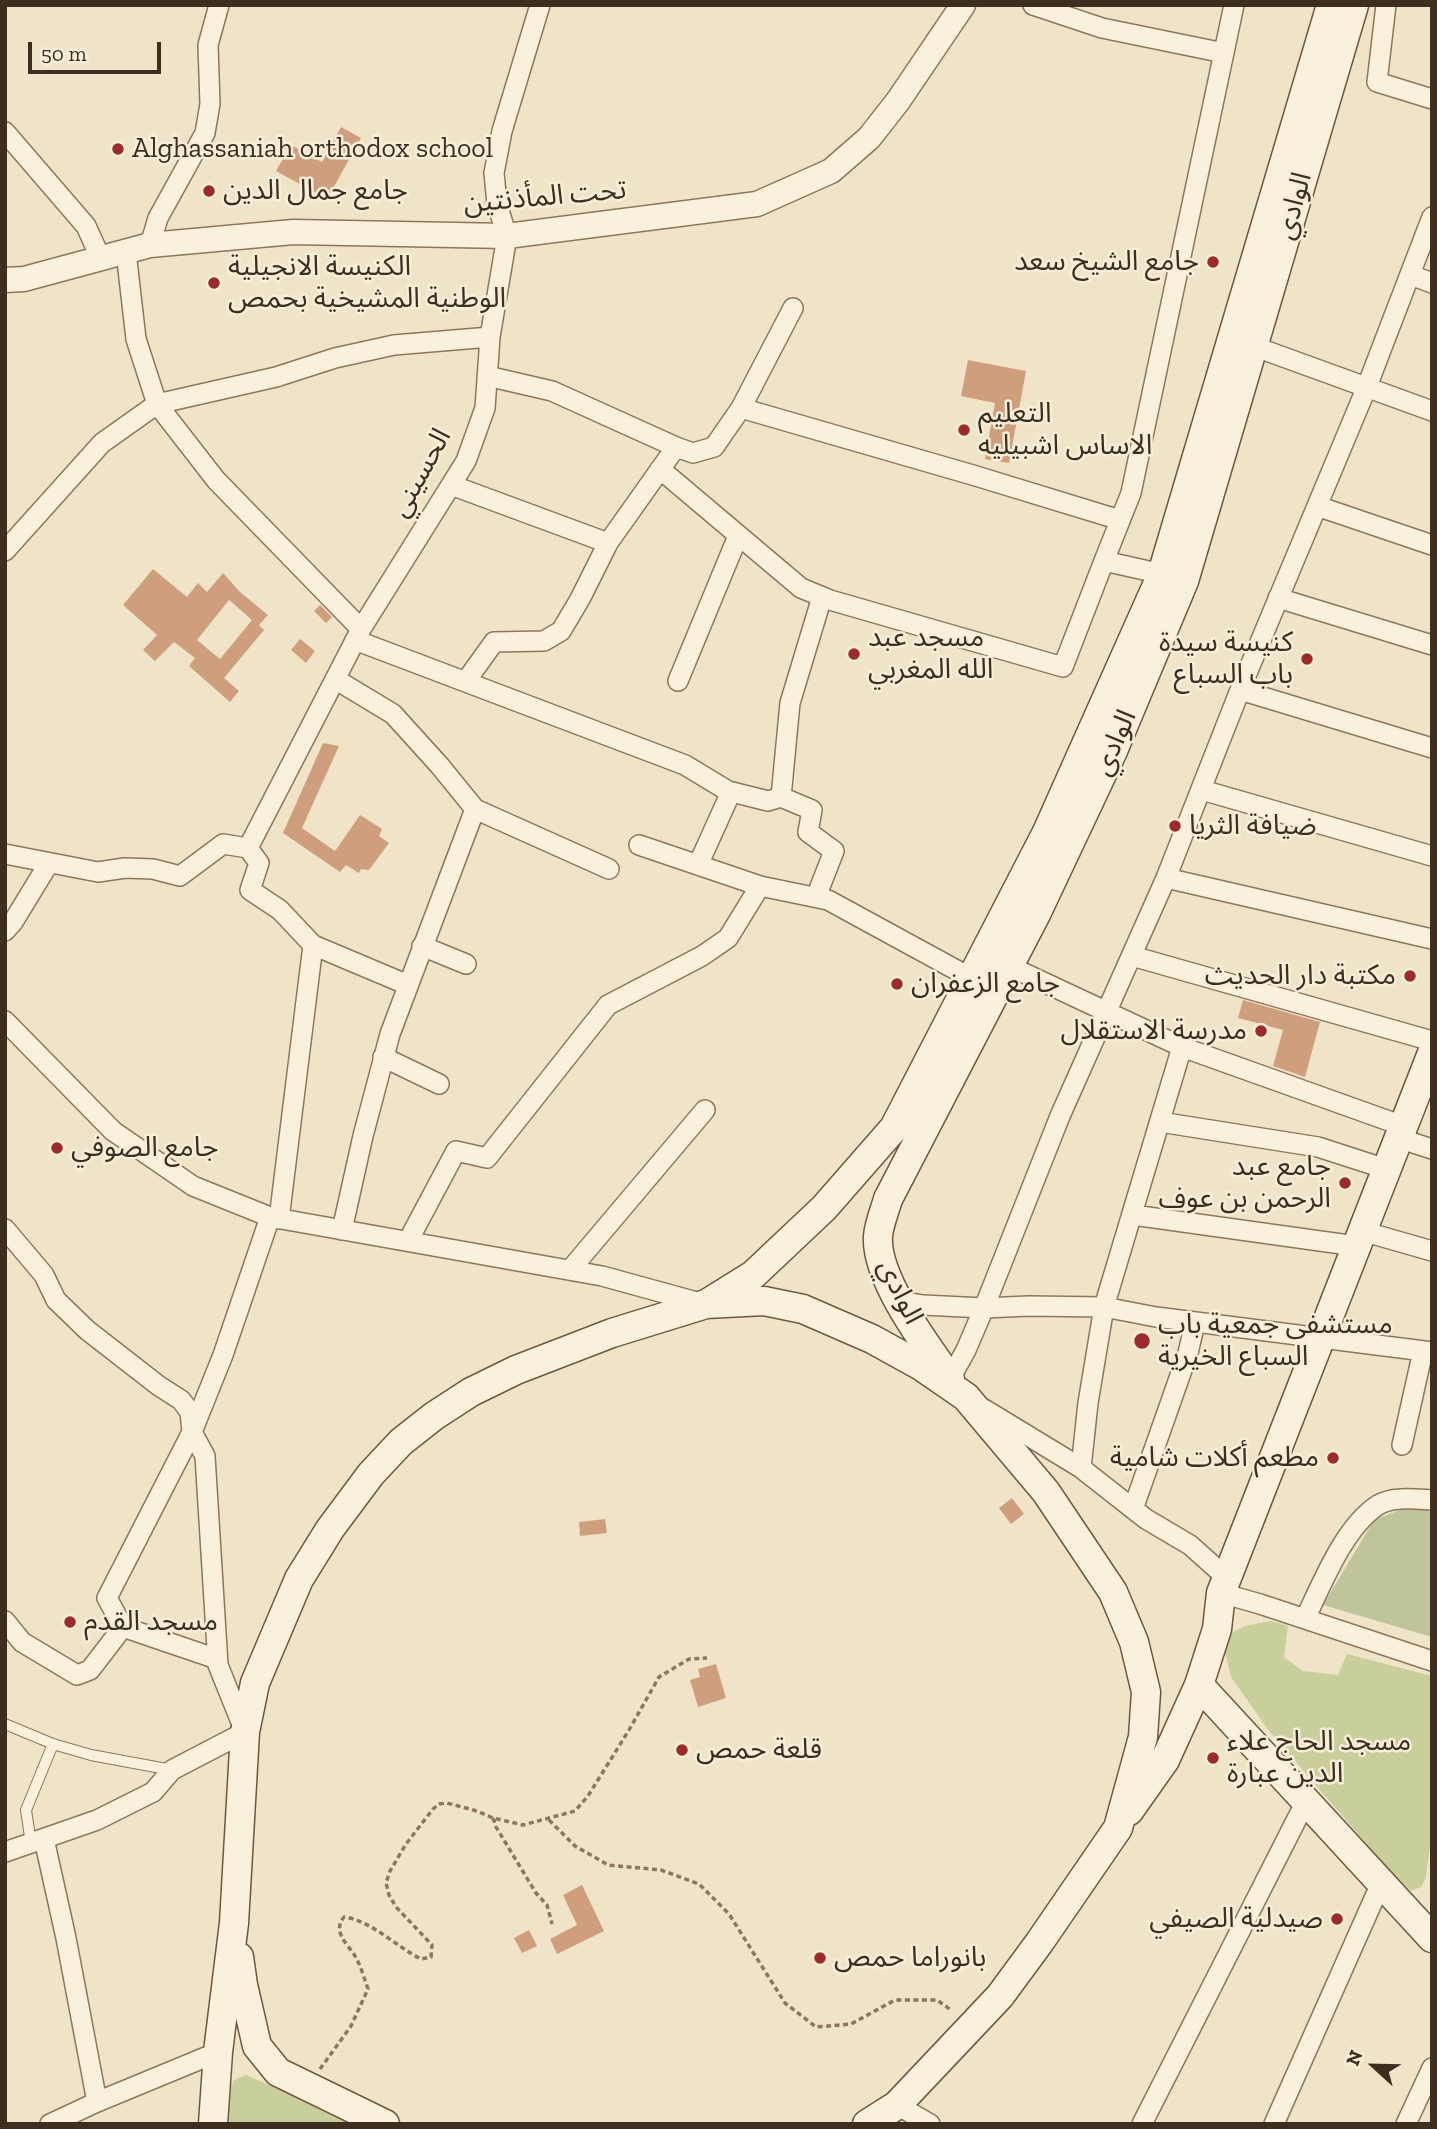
<!DOCTYPE html>
<meta charset="utf-8">
<style>
body{margin:0}
#map{position:relative;width:1437px;height:2129px;overflow:hidden;background:#f0e4c8;font-family:"Zilla Slab",serif}
canvas{display:block}
.frame{position:absolute;inset:0;border:7px solid #3d2e20;pointer-events:none}
.north{position:absolute;left:1339px;top:2031px;width:70px;height:70px;-webkit-text-stroke:5px #f7eed8;paint-order:stroke;rotate:292deg;font-size:19px;font-weight:700;line-height:28px;text-align:center;color:#3d2e20}
.north::after{content:'';display:block;margin:auto;width:24px;height:32px;background:#3d2e20;clip-path:polygon(50% 0,100% 100%,50% 72%,0 100%)}
.scale{position:absolute;left:28px;top:42px;width:133px;height:32px;box-sizing:border-box;border:4px solid #3d2e20;border-top:0;padding-left:9px;font-size:21px;line-height:24px;white-space:nowrap;color:#3d2e20;-webkit-text-stroke:5px #f7eed8;paint-order:stroke}
</style>
<div id="map">
<canvas width="1437" height="2129"></canvas>
<div class="frame"></div>
<div class="north">N</div>
<div class="scale">50 m</div>
</div>
<script>
const ctx = document.querySelector('canvas').getContext('2d');
ctx.lineJoin = 'round';
function fillPath(path, color) {
  ctx.fillStyle = color;
  ctx.fill(path, 'evenodd');
}
function strokePath(path, color, width, dash) {
  ctx.strokeStyle = color;
  ctx.lineWidth = width;
  ctx.lineCap = dash ? 'butt' : 'round';
  ctx.setLineDash(dash || []);
  ctx.stroke(path);
}
function drawText(font, color, halo, rows, align = 'center') {
  ctx.font = font + ' "Zilla Slab","Noto Sans Arabic",serif';
  ctx.lineWidth = 5;
  ctx.setLineDash([]);
  ctx.textBaseline = 'middle';
  ctx.strokeStyle = halo;
  ctx.fillStyle = color;
  for (const [text, x, y, turn = 0] of rows) {
    ctx.save();
    ctx.translate(x, y);
    ctx.rotate((+turn || 0) * Math.PI / 180);
    ctx.textAlign = isNaN(turn) ? turn : align;
    if (halo) ctx.strokeText(text, 0, 0);
    ctx.fillText(text, 0, 0);
    ctx.restore();
  }
}
const green = new Path2D(`
 M1271,1621L1288,1626L1284,1657L1303,1671L1338,1675L1347,1654L1432,1676V1830L1426,1877L1421,1887L1411,1891L1390,1871L1269,1731L1231,1677L1225,1651L1232,1633L1245,1626Z
 M246,2075L358,2124H226L230,2090L234,2080Z`);
const cemetery = new Path2D(`
 M1405,1508L1432,1509V1637L1323,1605L1374,1520Z`);
const building = new Path2D(`
 M341,127L361,138L327,199L276,171L291,145L322,162Z
 M968,360L1026,371L1009,463L985,459L995,403L961,396Z
 M153,569L187,597L198,583L207,592L223,573L240,592L268,615L259,625L264,630L224,678L239,691L230,702L189,666L195,658L174,642L155,661L143,650L157,635L123,605ZM229,600L252,620L220,659L197,640Z
 M320,605L332,617L326,623L314,611Z
 M300,639L315,651L306,663L291,650Z
 M323,743L339,746L302,828L335,851L360,815L382,829L379,836L389,843L369,870L361,869L359,873L346,865L340,872L283,833Z
 M1243,1000L1320,1022L1305,1077L1273,1066L1283,1030L1238,1018Z
 M1012,1498L1024,1514L1011,1524L999,1508Z
 M605,1519L607,1533L580,1536L579,1522Z
 M716,1664L726,1698L698,1707L690,1680L700,1677L698,1669Z
 M582,1885L604,1931L557,1954L550,1939L577,1925L563,1895Z
 M529,1930L537,1946L522,1953L514,1938Z`);
const path = new Path2D(`
 M493,1818L496,1827L536,1893L547,1905L552,1924
 M549,1820L575,1846L608,1865L661,1870L699,1884L729,1914L785,2003L816,2027L851,2024L895,2000H937L951,2010
 M320,2069L351,2026L368,1989C364,1978 361,1966 355,1956C347,1943 332,1932 344,1917C370,1920 397,1947 421,1959L431,1957L432,1945L396,1907L389,1895L386,1883L390,1871L406,1844L433,1809L439,1804L447,1803L477,1811L493,1818L523,1825L575,1811L588,1796L629,1730L659,1677L689,1659L707,1658`);
const service = new Path2D(`
 M5,1724L53,1744L91,1755L172,1770
 M31,1843L26,1810L53,1744`);
const minor = new Path2D(`
 M1033,5L1102,28L1224,53
 M1386,5L1377,82L1432,99
 M5,132L86,226L101,259
 M150,245L158,218L205,133L210,104L208,45L219,5
 M126,252L136,339L157,404L216,480L361,629
 M1411,275L1432,283
 M1253,346L1432,411
 M741,408L793,308
 M676,447L693,453L714,447L741,408L976,476L1120,520
 M660,469L801,588L830,600L1063,667L1104,561
 M451,485L608,543L676,447L552,391L487,376
 M1317,506L1432,545
 M5,551L102,443L157,404L276,377L335,358L394,345L490,337
 M1162,574L1104,561L1131,493L1234,5
 M1278,598L1432,645
 M355,640L685,765L728,791L768,801L781,797L812,810L808,832L834,851L816,897
 M335,679L393,714L440,766L475,809L390,1034L363,1136L342,1230
 M466,681L494,642L544,641L561,631L580,599L608,543
 M678,681L738,536
 M1240,690L1432,748
 M1202,790L1432,856
 M781,797L790,703L822,597
 M475,809L609,869
 M639,845L760,886
 M5,854L98,872L125,868L153,869L180,876L223,844L248,848
 M698,865L731,792
 M1166,878L1432,939
 M5,931L13,922L49,863
 M313,945L408,985
 M422,946L466,964
 M1132,956L1432,1041
 M1009,966L1182,1047L1403,1126
 M5,1021L113,1131L193,1186L270,1217
 M383,1057L439,1084
 M1160,1122L1318,1147L1386,1169
 M1398,1138L1432,1149
 M1133,1215L1356,1246
 M279,1219L313,945L280,910L250,890L259,863L248,848L361,629L466,461L485,408L490,337L507,236L497,204L494,173L502,131L540,5
 M5,1229L44,1275L56,1300L87,1330L159,1386L181,1400L190,1412L192,1432L107,1598L123,1627L90,1670L77,1675L22,1642L5,1621
 M1362,1231L1432,1251
 M408,1241L456,1151L487,1158L608,1005L702,956L728,938L760,886L828,900L971,978
 M570,1270L705,1110
 M899,1301L923,1305L984,1308L1029,1306L1104,1307L1156,1317L1432,1352
 M950,1379L966,1350L984,1308L1060,1116L1166,878L1240,690L1366,389L1432,217
 M984,1409L1081,1468L1146,1519L1190,1545L1227,1578
 M1402,1445L1423,1351
 M1081,1468L1088,1403L1104,1307L1182,1047
 M1133,1509L1188,1353L1195,1323
 M1221,1593L1260,1604L1432,1661
 M1305,1619C1322,1584 1344,1527 1378,1505C1393,1496 1415,1499 1432,1500
 M123,1627L217,1659
 M44,1839L66,1938L97,2102
 M5,1852L97,1820L153,1792L172,1770L245,1732L218,1665L205,1456L192,1432L223,1355L270,1217L602,1276L704,1304
 M897,2105L930,2124
 M50,2124L97,2102L218,2052
 M1142,2124L1306,1801
 M1274,2124L1381,1883
 M1406,2124L1432,2068`);
const tertiary = new Path2D(`
 M5,280L24,279L150,245L293,232L507,236L757,204L831,171L869,138L898,101L963,5`);
const secondary = new Path2D(`
 M708,1303L753,1275L824,1208L894,1128L1047,832L1162,574L1331,5
 M950,1379C926,1345 875,1278 878,1236C879,1224 885,1210 888,1199L1037,912L1112,753L1184,581L1354,5
 M1199,1685L1432,1938
 M1129,1811L1165,1760L1199,1685L1217,1629L1221,1593L1432,1053
 M239,1957L243,1985L257,2046L278,2072L385,2124
 M213,2124L218,2052L234,1923L245,1732L255,1683L299,1579L330,1529L371,1474L401,1442L434,1416L471,1392L516,1370L612,1333L706,1304L764,1301L803,1309L872,1339L921,1366L966,1397L1046,1492L1113,1592L1134,1642L1146,1692L1143,1737L1118,1828L1039,1943L1000,1996L897,2105L867,2124`);
const markers = [
 [118,149,7,"#9e2a2b"],
 [209,191,7,"#9e2a2b"],
 [1213,262,7,"#9e2a2b"],
 [214,283,7,"#9e2a2b"],
 [964,430,7,"#9e2a2b"],
 [854,654,7,"#9e2a2b"],
 [1307,659,7,"#9e2a2b"],
 [1175,826,7,"#9e2a2b"],
 [1410,976,7,"#9e2a2b"],
 [897,984,7,"#9e2a2b"],
 [1261,1031,7,"#9e2a2b"],
 [57,1148,7,"#9e2a2b"],
 [1345,1183,7,"#9e2a2b"],
 [1142,1341,9,"#9e2a2b"],
 [1333,1458,7,"#9e2a2b"],
 [70,1622,7,"#9e2a2b"],
 [682,1750,7,"#9e2a2b"],
 [1213,1758,7,"#9e2a2b"],
 [1337,1919,7,"#9e2a2b"],
 [820,1958,7,"#9e2a2b"]
];
const poiNames = [
 ["Alghassaniah orthodox school",132,149],
 ["جامع جمال الدين",223,191],
 ["جامع الشيخ سعد",1199,262,"right"],
 ["الكنيسة الانجيلية",228,267],
 ["الوطنية المشيخية بحمص",228,299],
 ["التعلیم",978,414],
 ["الاساس اشبیلیه",978,446],
 ["مسجد عبد",868,638],
 ["الله المغربي",868,670],
 ["كنيسة سيدة",1293,643,"right"],
 ["باب السباع",1293,675,"right"],
 ["ضيافة الثريا",1189,826],
 ["مكتبة دار الحديث",1396,976,"right"],
 ["جامع الزعفران",911,984],
 ["مدرسة الاستقلال",1247,1031,"right"],
 ["جامع الصوفي",71,1148],
 ["جامع عبد",1331,1167,"right"],
 ["الرحمن بن عوف",1331,1199,"right"],
 ["مستشفى جمعية باب",1158,1325],
 ["السباع الخيرية",1158,1357],
 ["مطعم أكلات شامية",1319,1458,"right"],
 ["مسجد القدم",84,1622],
 ["مسجد الحاج علاء",1227,1742],
 ["الدين عبارة",1227,1774],
 ["قلعة حمص",696,1750],
 ["صيدلية الصيفي",1323,1919,"right"],
 ["بانوراما حمص",834,1958]
];
const streetNames = [
 ["تحت المأذنتين",545,197,-5],
 ["الوادي",1294,206,-74],
 ["الحسيني",421,473,-61],
 ["الوادي",1115,743,-66],
 ["الوادي",900,1292,64]
];
fillPath(green, '#c9cf9b');
fillPath(cemetery, '#bfc49a');
fillPath(building, '#cf9f7d');
strokePath(service, '#8d765c', 12);
strokePath(minor, '#8d765c', 22);
strokePath(tertiary, '#8d765c', 27);
strokePath(secondary, '#6f573f', 31);
strokePath(path, '#8d765c', 3.5, [5, 3.5]);
strokePath(service, '#faf1dc', 10);
strokePath(minor, '#faf1dc', 19);
strokePath(tertiary, '#faf1dc', 24);
strokePath(secondary, '#faf1dc', 28);
for (const [x, y, r, color] of markers) {
  const dot = new Path2D();
  dot.arc(x, y, r, 0, 2 * Math.PI);
  ctx.fillStyle = color;
  ctx.fill(dot);
  strokePath(dot, '#f7eed8', 2.5);
}
drawText('28px', '#3d2e20', '#f7eed8', poiNames, 'left');
drawText('28px', '#3d2e20', '#f7eed8', streetNames);
</script>
